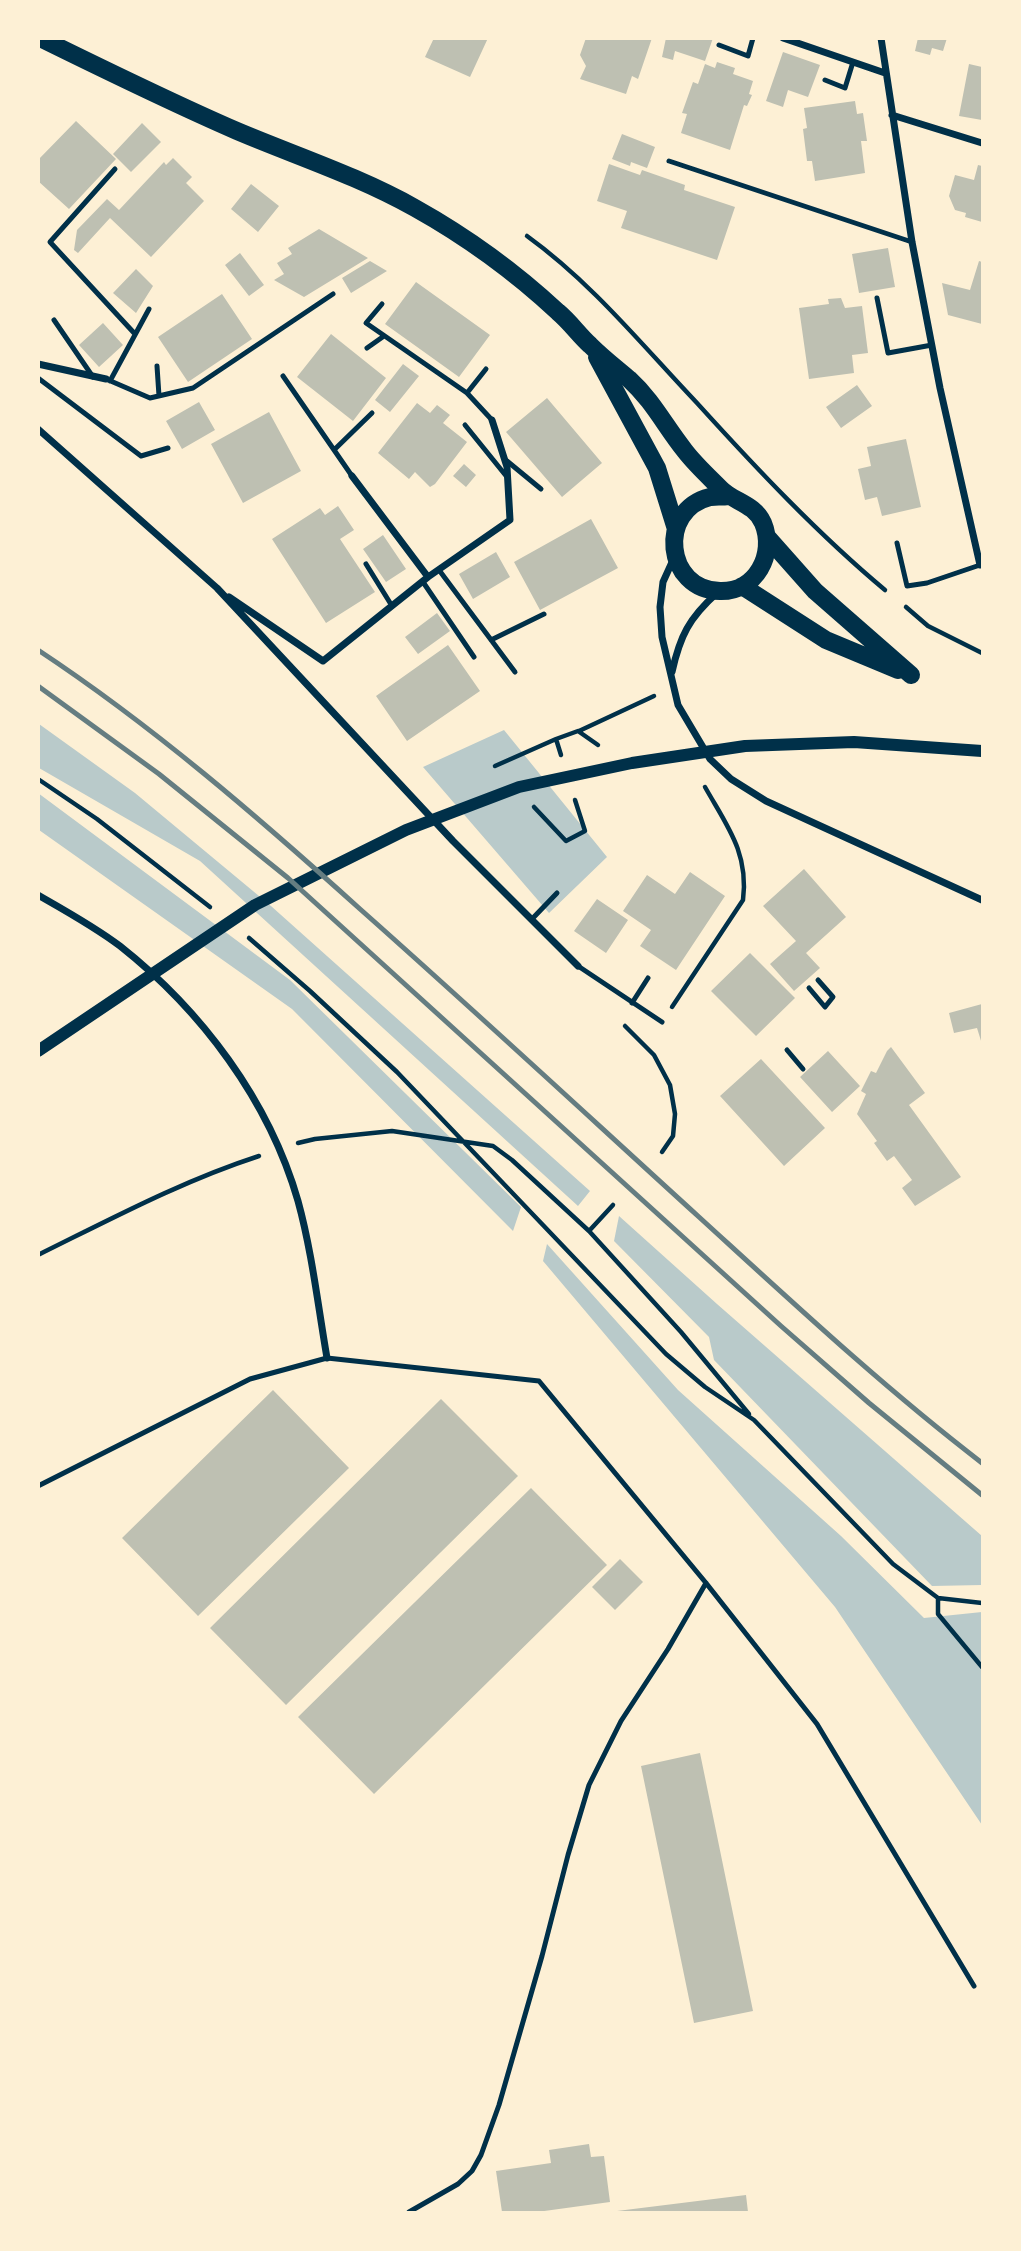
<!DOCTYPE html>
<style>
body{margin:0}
#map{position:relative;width:1021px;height:2251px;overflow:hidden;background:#fdf0d5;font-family:Arial,sans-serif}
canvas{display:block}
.frame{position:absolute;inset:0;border:40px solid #fdf0d5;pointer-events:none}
</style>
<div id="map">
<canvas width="1021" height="2251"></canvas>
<div class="frame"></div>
</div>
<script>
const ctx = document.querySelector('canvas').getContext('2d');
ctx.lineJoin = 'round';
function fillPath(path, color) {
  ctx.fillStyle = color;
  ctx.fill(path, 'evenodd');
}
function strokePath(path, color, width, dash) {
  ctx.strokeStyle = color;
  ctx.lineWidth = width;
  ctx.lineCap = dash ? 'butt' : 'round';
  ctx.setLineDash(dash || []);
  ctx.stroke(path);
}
const green = new Path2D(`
 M39,724L135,793L271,906L590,1191L578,1206L200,861L39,768Z
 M504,730L607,857L549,913L423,767Z
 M38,793L290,980L521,1207L513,1231L292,1009L39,830Z
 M619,1216L717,1304L982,1536V1585L932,1586L714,1360L709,1337L614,1241Z
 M547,1244L678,1390L841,1536L924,1618L982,1612V1825L835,1607L543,1261Z`);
const building = new Path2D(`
 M434,38H488L470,77L425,57Z
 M586,38H652L638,79L632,76L626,94L580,79L586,66L580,55Z
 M666,38H713L705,61L675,51L673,60L662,57Z
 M918,38H947L943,51L932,48L930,55L915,51Z
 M783,52L820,65L808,97L788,90L783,107L766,101Z
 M717,62L735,68L733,74L753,81L749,94L752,95L747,106L744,105L730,150L681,133L687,114L682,113L693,82L698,84L705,64L715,68Z
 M969,64L982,67V120L959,116Z
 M855,101L857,114L863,113L867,141H861L865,173L815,181L812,161H807L803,129L807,128L804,108Z
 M76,121L116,159L69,209L38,181V160Z
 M142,123L161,142L131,172L113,154Z
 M622,134L655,147L647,168L631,162L630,166L612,159Z
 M173,158L192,177L186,183L204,201L151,257L110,218L78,253L74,250L77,230L107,199L119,210L164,162L166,165Z
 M609,164L640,175L642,170L685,185L684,190L735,207L717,260L621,228L627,211L597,201Z
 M978,165L982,166V222L965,217L966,213L955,210L949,196L955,175L974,180Z
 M251,184L279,206L258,232L231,209Z
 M319,229L368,258L304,297L274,280L284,274L277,263L292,254L288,248Z
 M888,248L895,287L859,293L852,254Z
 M240,253L264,285L249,296L225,265Z
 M370,261L387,271L351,293L342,278Z
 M979,261L982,262V324L948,315L942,283L970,290Z
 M136,269L153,286L136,313L113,293Z
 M416,282L490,335L459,377L385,324Z
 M222,294L252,339L188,382L158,337Z
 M841,298L845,308L862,306L868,353L852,355L854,373L809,379L799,308L829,304L828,299Z
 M103,323L123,345L99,367L79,345Z
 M331,334L386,378L353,421L297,377Z
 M403,364L419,376L390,412L375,400Z
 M857,385L872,406L841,428L826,407Z
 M547,398L602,463L562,497L506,432Z
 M199,402L215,430L182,449L166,421Z
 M417,403L430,413L437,405L450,415L443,423L467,442L435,484L430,487L415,472L409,479L378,453Z
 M269,412L301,471L243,503L211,444Z
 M906,439L921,507L882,516L877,497L865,500L858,469L871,466L867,447Z
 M464,464L476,475L466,487L453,476Z
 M338,506L354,530L340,539L375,592L326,623L272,539L320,508L325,515Z
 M591,519L618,568L540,610L514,562Z
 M383,535L406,569L386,582L363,549Z
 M496,552L510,577L473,599L459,574Z
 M437,613L450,631L418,654L405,637Z
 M448,645L480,691L407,741L376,696Z
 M804,869L846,917L806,953L820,968L794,991L770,964L796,941L763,906Z
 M690,872L725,896L676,970L640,946L651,930L623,911L647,875L675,894Z
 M597,899L628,920L606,953L574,931Z
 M750,953L795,998L756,1036L711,991Z
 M982,1004V1044L977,1028L954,1033L949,1013Z
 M891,1047L925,1093L909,1105L961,1177L915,1206L902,1188L912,1180L894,1156L887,1161L874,1143L877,1141L857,1114L866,1094L861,1091L871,1071L876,1073L887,1051Z
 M828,1051L860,1086L832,1112L800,1077Z
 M761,1059L825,1128L784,1166L720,1096Z
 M273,1390L349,1468L198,1616L122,1538Z
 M441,1399L518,1476L286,1705L210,1628Z
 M531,1488L607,1565L374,1794L298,1717Z
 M620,1559L643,1582L615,1610L592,1587Z
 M700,1753L753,2011L694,2023L641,1766Z
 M589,2144L591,2157L604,2156L610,2202L537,2212H502L496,2171L551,2163L549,2150Z
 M746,2195L748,2212H617V2211Z`);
const path = new Path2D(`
 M527,236C592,283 642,345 697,403C756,468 818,534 885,590
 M906,607L928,626L982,653
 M579,731L654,696
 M561,755L556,739L578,731L598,745
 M495,766L556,739
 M38,779L97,819L210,907
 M534,807L566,841L585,831L575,800
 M249,938L310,991L397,1072L666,1354L705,1387L754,1420L893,1564L938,1598L982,1603
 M672,1007L743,900C749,853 727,826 705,787
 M625,1026L654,1055L670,1085L675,1114L673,1136L662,1152
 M298,1143L315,1139L392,1131L493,1146L512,1160L589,1231L681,1332L749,1414
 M589,1231L613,1205
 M38,1255C111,1219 182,1181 259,1156
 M938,1598V1614L982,1667`);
const service = new Path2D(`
 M719,45L748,56L753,38
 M825,80L845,88L853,62
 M669,161L912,242
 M115,169L50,242L135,334
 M877,298L888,353L932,345
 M382,304L366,323L467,393
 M54,320L93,377
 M367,348L384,336
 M157,366L159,396
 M486,369L467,393L492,420
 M283,376L352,476
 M38,378L141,456L168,448
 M106,379L150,398L193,388L333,294
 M110,381L149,309
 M465,425L507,477
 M334,450L372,413
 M507,461L541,489
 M897,543L907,586L927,583L980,565
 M366,564L392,606
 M439,570L515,672
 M423,582L474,657
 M491,640L544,614
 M532,919L557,893
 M578,966L662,1022
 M809,988L825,1007L833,997L818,980
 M632,1003L648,978
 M787,1050L803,1069
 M38,1486L250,1379L327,1358L539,1381L706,1583L817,1724L974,1986
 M409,2212L458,2184L472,2171L481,2155L499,2105L542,1956L568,1855L589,1785L621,1721L668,1649L706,1583`);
const minor = new Path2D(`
 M783,38L885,73
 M881,38L912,242L940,388L980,565
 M892,115L982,143
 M38,364L106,379
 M38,429L217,588L453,841L578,966
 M352,476L428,577L510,520L507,467L492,420
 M673,560L663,582L660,607L662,637L678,705L710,759L731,779L766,801L982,900
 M229,597L323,661L428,577
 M672,672C680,636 689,618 717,593
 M38,895C66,911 95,927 120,946C201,1010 269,1100 298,1201C312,1252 318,1306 327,1358`);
const tertiary = new Path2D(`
 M38,1051L255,905L406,830L519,787L632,763L745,746L854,742L982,751`);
const primary = new Path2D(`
 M40,38C105,70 170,102 237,131C296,156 358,176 415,208C467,237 515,272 558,312C570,322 579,335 590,345C602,357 616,368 629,379C653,401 665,426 685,451C695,464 708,476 720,488C733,502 754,503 763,523C776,554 756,592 720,591C665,590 657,510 710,497C716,496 722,497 728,496
 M597,357L657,468L676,529
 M768,538L815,591L911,675
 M742,586L826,640L898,670`);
const rail = new Path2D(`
 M38,650C153,726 258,817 360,909C474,1010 586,1114 699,1217C791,1301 883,1387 982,1463
 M38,686L159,774L288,878L781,1326L869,1403L982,1495`);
fillPath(green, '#b9caca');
fillPath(building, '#bec0b2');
strokePath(path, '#003049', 4.5);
strokePath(service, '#003049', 5);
strokePath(minor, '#003049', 7);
strokePath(tertiary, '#003049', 12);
strokePath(primary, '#003049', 18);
strokePath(rail, '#657d81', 5);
</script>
